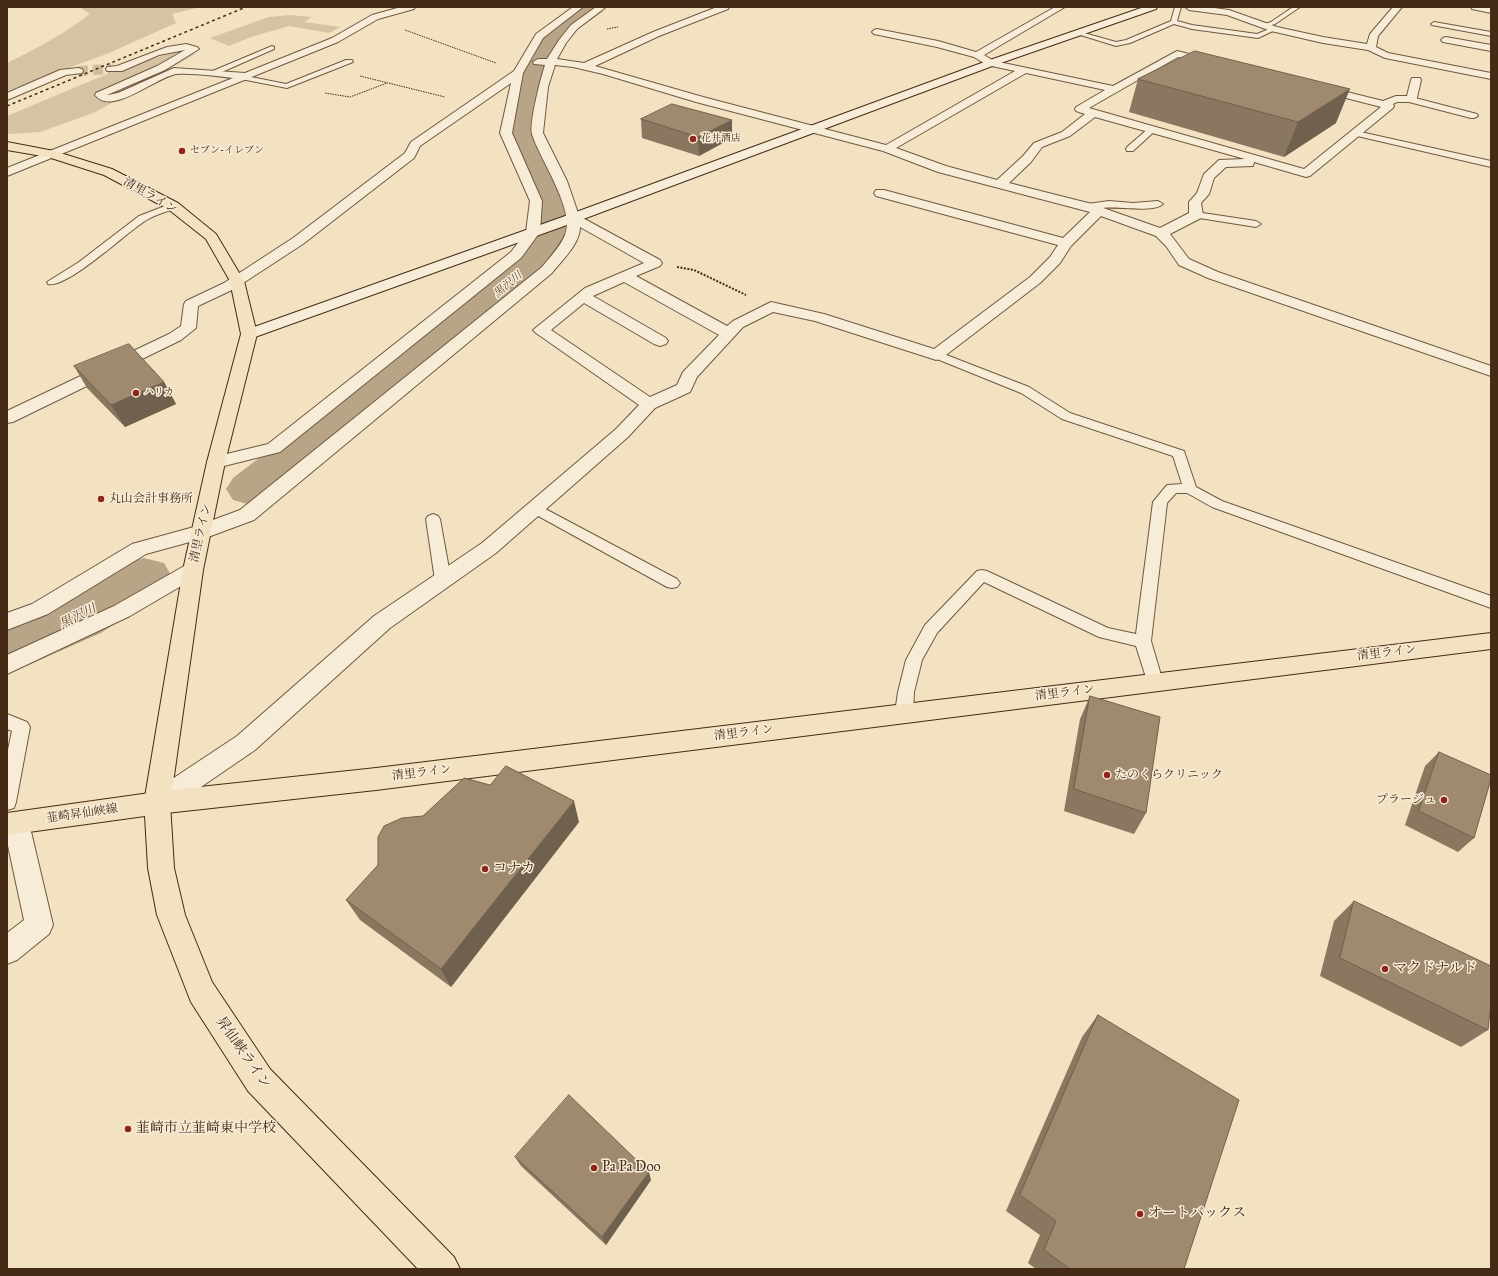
<!DOCTYPE html>
<meta charset="utf-8">
<style>
body{margin:0}
#map{position:relative;width:1498px;height:1276px;overflow:hidden;background:#f3e2c1;font-family:"IM FELL Great Primer",serif}
canvas{display:block}
.frame{position:absolute;inset:0;border:8px solid #452b16;pointer-events:none}
</style>
<div id="map">
<canvas width="1498" height="1276"></canvas>
<div class="frame"></div>
</div>
<script>
const ctx = document.querySelector('canvas').getContext('2d');
ctx.lineJoin = 'round';
function fillPath(path, color) {
  ctx.fillStyle = color;
  ctx.fill(path, 'evenodd');
}
function strokePath(path, color, width, dash) {
  ctx.strokeStyle = color;
  ctx.lineWidth = width;
  ctx.lineCap = dash ? 'butt' : 'round';
  ctx.setLineDash(dash || []);
  ctx.stroke(path);
}
function drawText(font, color, halo, rows, align = 'center') {
  ctx.font = font + ' "IM FELL Great Primer","Noto Serif JP",serif';
  ctx.lineWidth = 3;
  ctx.setLineDash([]);
  ctx.textBaseline = 'middle';
  ctx.strokeStyle = halo;
  ctx.fillStyle = color;
  for (const [text, x, y, turn = 0] of rows) {
    ctx.save();
    ctx.translate(x, y);
    ctx.rotate((+turn || 0) * Math.PI / 180);
    ctx.textAlign = isNaN(turn) ? turn : align;
    if (halo) ctx.strokeText(text, 0, 0);
    ctx.fillText(text, 0, 0);
    ctx.restore();
  }
}
const green = new Path2D(`
 M79,7H200L172,14L176,23L109,53L7,91V63C36,49 64,34 90,14Z
 M290,15L312,17L304,22L340,27L329,33L289,26L251,37L229,46L210,38L269,17Z
 M180,50L195,54L96,112L40,132L7,134V116L107,74Z`);
const river = new Path2D(`
 M578,7H606L602,12L562,41L554,56L547,81L541,119V140L561,179L570,205L569,244L533,285L269,500L251,505L233,500L226,489L233,478L505,269L533,241C534,230 537,216 536,205C533,188 524,171 517,156C515,151 511,144 511,139C507,109 525,56 542,32Z
 M144,558L164,563L172,577L164,591L101,633L28,665L7,671V625L61,603L124,563Z`);
const streetTunnel = new Path2D(`
 M78,71L111,69`);
const pathFar1 = new Path2D(`
 M607,29L618,27
 M405,30L496,63
 M360,76L445,97
 M325,93L350,97L387,83`);
const path = new Path2D(`
 M677,267L694,270L746,295`);
const lane = new Path2D(`
 M1175,7H1181L1177,21L1192,25L1257,34L1274,27L1277,29L1258,38L1192,29L1174,24L1130,43L1116,46L1074,33L1077,31L1116,42L1126,40L1171,21Z
 M1293,7H1300L1275,24L1265,27L1262,25L1271,22Z
 M1434,22L1491,32V36L1432,25L1431,24Z
 M272,46L274,47V49L215,75H212L208,73Z
 M346,60H352L353,62L287,88L241,79L237,77L241,75L286,84Z
 M1409,98H1415L1477,114L1478,116L1474,118H1471L1409,102Z
 M1149,128H1152L1156,130L1133,151H1127L1126,149L1127,147Z
 M1353,131H1356L1491,161V167L1353,135L1352,133Z
 M1109,201L1133,203L1158,201L1163,204C1154,213 1116,206 1103,208C1097,208 1087,212 1082,207L1087,204Z
 M173,203L178,206L176,208C166,212 154,215 145,221C127,232 67,289 48,284L47,282L79,262L139,216Z
 M1196,212L1256,221L1261,224L1256,227L1193,217L1191,215L1193,213Z
 M936,351L1029,387L1070,413L1184,451L1196,487L1222,501L1491,596V608L1212,507L1187,493H1176L1167,503L1151,641L1163,682L1161,687L1155,688L1149,687L1136,646L1099,637L984,582L937,633L922,660L914,692L913,713L910,718L904,720L898,718L895,713L898,692L906,660L925,625L977,571L982,570L987,571L1108,628L1136,634L1153,502L1167,485L1182,484L1173,456L1062,419L1021,393L932,357L930,355L932,353Z
 M536,504L677,579L680,583L677,587L672,588L667,587L531,512L529,509L531,506Z
 M433,514L438,516L440,519L451,580L448,584L443,585L438,584L435,580L426,519L428,516Z
 M7,714L27,722L30,727L16,802L14,808L7,810V754L12,731L7,729Z`);
const street = new Path2D(`
 M401,7H415L414,9L378,19L338,42L7,176V168L233,78C215,76 195,73 177,74C157,76 112,117 95,95L96,93L157,66L185,50L159,55L122,71H107L106,69L107,67L117,66L167,47L186,44L197,47L199,49L165,70L107,95H108L118,93L174,68L245,73L332,38L372,15Z
 M573,7H583L543,38L523,73L512,133L542,201L540,232L521,258L280,452L216,468L210,466L207,462L210,458L268,444L511,252L526,232L530,201L500,133L511,83L420,146L414,158L303,244L234,289L198,306L196,328L181,340L13,422L7,423V411L169,334L181,326L184,304L186,301L224,283L293,238L405,153L411,142L514,71L536,34Z
 M596,7H606L577,29L566,43L557,59L584,63L653,32L717,7H729L728,9L659,36L595,66L703,97L886,145L1015,71L987,65L974,57L937,47L874,34L872,32L874,30L877,29L938,41L976,52L1055,7H1065L984,55L994,61L1113,86L1177,51L1218,61L1219,63L1218,65L1214,66L1178,57L1089,108L1304,169L1381,107L1315,90L1314,88L1315,86L1319,85L1383,101L1396,96H1407L1411,80L1412,78H1420L1421,80L1416,102H1397L1393,104L1394,106L1393,108L1310,176L1306,177L1254,162L1253,166L1226,167L1214,178L1209,194L1201,203L1203,215L1201,218L1170,234L1189,259L1218,272L1491,366V376L1208,278L1179,265L1166,246L1156,236L1101,216L1071,246L1060,263L1040,283L942,358L936,360L930,358L815,321L773,312L743,327L697,377L690,392L655,408L628,437L496,553L390,628L255,750L166,811L157,814L148,811L144,803L148,795L237,736L374,616L482,543L616,429L639,405L536,333L533,330L585,288L644,263L580,227C580,244 562,260 552,273L254,520L208,537L146,554L48,614L7,630V613L32,604L132,544L194,527L240,510L542,267C550,257 560,247 565,235C576,210 539,158 532,134C529,123 541,77 545,65L534,64L533,62L538,59H547L559,40L571,25ZM555,65L573,67L603,74L696,102L883,151L938,172L1090,212L1063,238L884,190H876L874,193L876,196L1058,245L1050,257L1030,277L934,349L824,314L771,302L733,321L727,326L636,276L660,266L662,263L660,260L579,216L567,181L543,133L548,87ZM1026,73L1105,90L1076,107L1075,109L1076,111L1085,114L1062,132L1034,143L1023,156L997,180L946,166L896,148ZM1095,117L1245,159L1219,160L1204,174L1197,193L1189,202V213L1160,228L1092,204L1009,183L1031,162L1042,147L1070,136ZM624,282L719,335L683,372L677,385L650,397L551,330L584,303L654,344L660,346L666,344L668,341L666,338L593,296Z
 M1185,7H1207L1229,10L1277,27L1323,37L1367,44L1370,34L1393,7H1402L1378,36L1376,47L1388,53L1491,73V79L1385,58L1368,50L1323,43L1271,31L1227,15L1189,10Z
 M1471,7H1491V13L1472,9Z
 M1446,37L1491,45V51L1443,42L1441,40L1443,38Z
 M78,68L82,69L83,71L82,73L66,75L7,100V93L60,70Z
 M193,563L200,565L203,570L200,575L130,616L7,674V655L114,606L186,565Z
 M16,812L25,815L29,823L53,925L49,934L17,960L7,964V933L24,920L7,841V815Z`);
const secondary = new Path2D(`
 M1144,7H1157L1156,9L995,65L578,221L255,337L249,339L243,337L241,334L243,331L568,215L987,61Z`);
const primary = new Path2D(`
 M157,792L166,795L170,803L174,868L185,915L212,982L270,1069L454,1257L460,1269H418L248,1091L191,1002L157,915L148,868L145,816L7,835V813Z`);
const highway = new Path2D(`
 M7,142L54,151L112,169L178,203L216,234L244,281L257,334L225,462L203,570L172,790L376,768L1491,633V649L376,790L157,814L148,811L144,803L183,570L207,462L241,334L230,281L206,239L168,209L104,175L48,157L7,150Z`);
const rail = new Path2D(`
 M7,106L246,7`);
const wall = new Path2D(`
 M1138,79L1336,123L1284,157L1129,112Z
 M641,119L732,138L699,156L642,138Z
 M74,366L164,382L176,404L125,427L87,388Z
 M1090,696L1146,813L1134,834L1064,811L1080,719Z
 M1439,752L1474,838L1458,852L1405,825L1425,766Z
 M579,822L451,987L360,920L346,900Z
 M1354,901L1488,1030L1461,1047L1320,976L1334,921Z
 M1098,1015L1184,1269H1036L1028,1263L1040,1235L1006,1211L1082,1037Z
 M515,1157L651,1180L606,1245L521,1166Z`);
const shadedWall = new Path2D(`
 M1350,89L1336,123L1284,157L1298,122Z
 M732,120V138L699,156L698,137Z
 M164,382L176,404L125,427L111,405Z
 M574,801L579,822L451,987L441,969Z
 M649,1172L651,1180L606,1245L602,1237Z`);
const building = new Path2D(`
 M1195,51L1350,89L1298,122L1138,79Z
 M672,104L732,120L698,137L641,119Z
 M129,344L164,382L111,405L74,366Z
 M1090,696L1160,717L1146,813L1074,789Z
 M1439,752L1491,775V779L1474,838L1419,811Z
 M506,766L574,801L441,969L346,900L378,865V837L384,826L402,818L423,816L464,778L490,785Z
 M1354,901L1491,966V1003L1488,1030L1340,958Z
 M1098,1015L1239,1100L1184,1269H1070L1044,1250L1056,1221L1020,1195Z
 M569,1095L649,1172L602,1237L515,1157Z`);
const markers = [
 [693,139,4,"#8f2418"],
 [182,151,4,"#8f2418"],
 [136,393,4,"#8f2418"],
 [101,499,4,"#8f2418"],
 [1107,775,4,"#8f2418"],
 [1444,800,4,"#8f2418"],
 [485,869,4,"#8f2418"],
 [1385,969,4,"#8f2418"],
 [128,1129,4,"#8f2418"],
 [594,1168,4,"#8f2418"],
 [1140,1214,4,"#8f2418"]
];
const farPoinames = [
 ["花井酒店",701,139],
 ["セブン-イレブン",190,151],
 ["ハリカ",144,393]
];
const farWaternames = [
 ["黒沢川",508,285,-40]
];
const streetNames = [
 ["清里ライン",150,196,30],
 ["清里ライン",201,533,-77],
 ["清里ライン",1387,653,-7],
 ["清里ライン",1065,693,-7],
 ["清里ライン",744,733,-7],
 ["清里ライン",422,773,-7],
 ["韮崎昇仙峡線",82,814,-8]
];
const poiNames = [
 ["丸山会計事務所",109,499],
 ["たのくらクリニック",1115,775],
 ["プラージュ",1436,800,"right"]
];
const waterNames = [
 ["黒沢川",78,617,-27]
];
const nearPoinames = [
 ["コナカ",493,869],
 ["マクドナルド",1393,969],
 ["韮崎市立韮崎東中学校",136,1129],
 ["Pa Pa Doo",602,1168],
 ["オートバックス",1148,1214]
];
const nearStreetnames = [
 ["昇仙峡ライン",243,1053,55]
];
fillPath(green, '#d5c3a4');
fillPath(river, '#b8a487');
strokePath(streetTunnel, '#d0bd9f', 10, [10, 5]);
strokePath(lane, '#705941', 2);
strokePath(street, '#705941', 2);
strokePath(secondary, '#452b16', 2);
strokePath(primary, '#452b16', 2);
strokePath(highway, '#452b16', 2);
strokePath(pathFar1, '#452b16', 1, [1.5, 1]);
strokePath(path, '#452b16', 2, [2, 1.5]);
fillPath(lane, '#f7ecd7');
fillPath(street, '#f7ecd7');
fillPath(secondary, '#f7ecd7');
fillPath(primary, '#f3e2c1');
fillPath(highway, '#f3e2c1');
strokePath(rail, '#452b16', 1.5, [3, 3]);
fillPath(wall, '#89775f');
fillPath(shadedWall, '#6f614e');
fillPath(building, '#9f8a6f');
strokePath(building, '#6f614e', 1);
for (const [x, y, r, color] of markers) {
  const dot = new Path2D();
  dot.arc(x, y, r, 0, 2 * Math.PI);
  ctx.fillStyle = color;
  ctx.fill(dot);
  strokePath(dot, '#f7ecd7', 1.5);
}
drawText('10px', '#452b16', '#f7ecd7', farPoinames, 'left');
drawText('italic 11px', '#624932', '#f7ecd7', farWaternames);
drawText('12px', '#452b16', '#f7ecd7', streetNames);
drawText('12px', '#452b16', '#f7ecd7', poiNames, 'left');
drawText('italic 13px', '#624932', '#f7ecd7', waterNames);
drawText('14px', '#452b16', '#f7ecd7', nearPoinames, 'left');
drawText('14px', '#452b16', '#f7ecd7', nearStreetnames);
</script>
